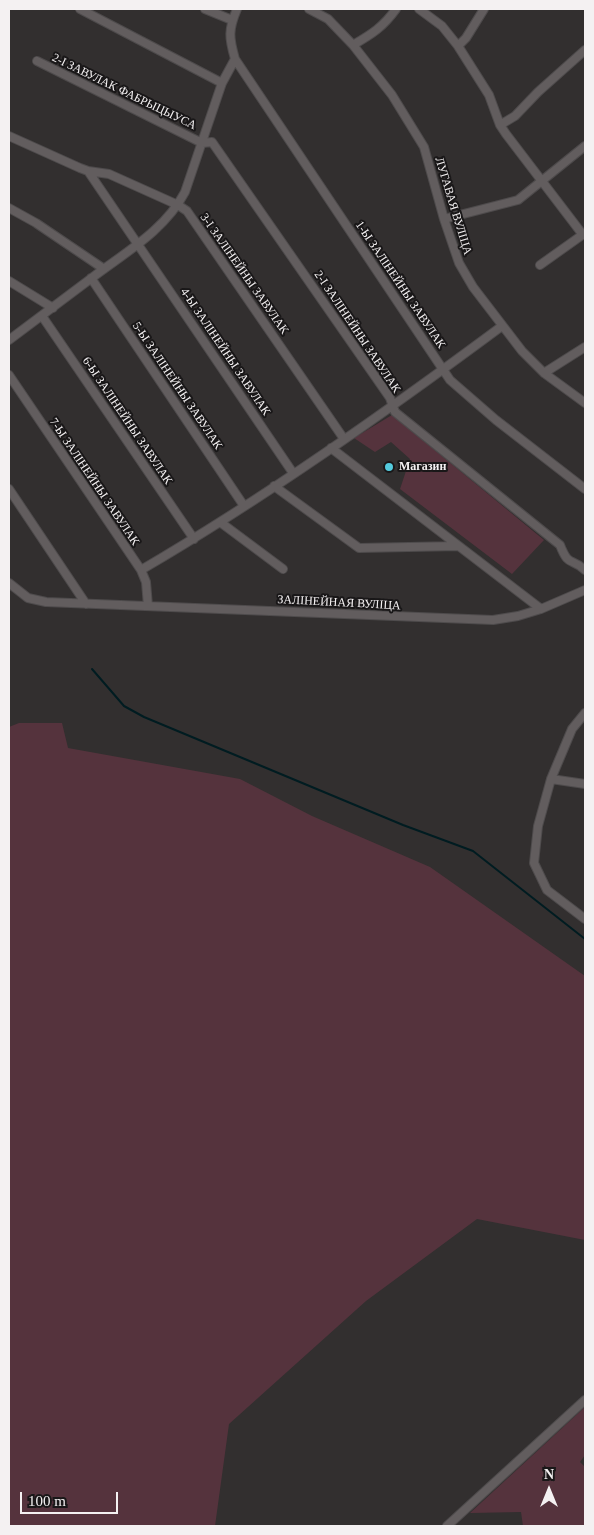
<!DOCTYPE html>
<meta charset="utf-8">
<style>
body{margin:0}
#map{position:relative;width:594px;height:1535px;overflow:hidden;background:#322f2f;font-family:"Times New Roman",serif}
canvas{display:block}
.frame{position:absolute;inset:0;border:10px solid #f4f1f2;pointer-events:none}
.north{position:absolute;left:524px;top:1465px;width:50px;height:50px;-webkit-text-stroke:4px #191718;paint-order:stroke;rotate:0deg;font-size:14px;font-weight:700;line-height:20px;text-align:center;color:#f4f1f2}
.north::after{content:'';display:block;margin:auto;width:18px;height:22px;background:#f4f1f2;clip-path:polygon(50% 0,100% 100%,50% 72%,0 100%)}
.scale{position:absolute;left:20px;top:1492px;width:98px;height:22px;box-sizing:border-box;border:2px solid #f4f1f2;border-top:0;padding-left:6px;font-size:15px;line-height:18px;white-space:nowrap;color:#f4f1f2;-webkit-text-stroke:4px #191718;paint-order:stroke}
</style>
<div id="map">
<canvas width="594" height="1535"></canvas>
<div class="frame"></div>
<div class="north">N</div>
<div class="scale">100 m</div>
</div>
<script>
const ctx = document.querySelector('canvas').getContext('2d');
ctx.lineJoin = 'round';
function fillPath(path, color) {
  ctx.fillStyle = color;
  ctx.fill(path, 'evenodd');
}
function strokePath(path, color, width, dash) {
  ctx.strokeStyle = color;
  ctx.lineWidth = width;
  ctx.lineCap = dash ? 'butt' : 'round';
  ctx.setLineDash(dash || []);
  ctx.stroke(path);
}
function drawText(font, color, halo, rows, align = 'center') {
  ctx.font = font + ' "Times New Roman",serif';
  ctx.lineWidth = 4;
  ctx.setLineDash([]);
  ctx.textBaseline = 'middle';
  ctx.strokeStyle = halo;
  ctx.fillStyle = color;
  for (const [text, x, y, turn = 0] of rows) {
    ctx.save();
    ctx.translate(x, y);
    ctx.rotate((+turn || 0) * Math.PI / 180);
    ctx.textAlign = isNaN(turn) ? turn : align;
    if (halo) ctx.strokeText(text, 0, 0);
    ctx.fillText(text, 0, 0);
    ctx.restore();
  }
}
const green = new Path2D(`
 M392,415L544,540L512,574L400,489L410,459L391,442L375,452L354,438Z
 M19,723H62L68,748L240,779L312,816L430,867L585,976V1240L477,1219L366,1301L229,1424L215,1526H9V727Z
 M585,1407V1455L580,1462L585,1467V1526H523L521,1512L470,1513Z`);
const stream = new Path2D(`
 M92,669L124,706L144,717L403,825L473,851L585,939`);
const minor = new Path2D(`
 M80,9L222,83
 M205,9L232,20
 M309,9L328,19L353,45L392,95L424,147L444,219L459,263L473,287L522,351L544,373L585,403
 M419,9L442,26L458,46L489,95L500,125L506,134L583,235
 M353,45C372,34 383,27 396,9
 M458,46L466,38L484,9
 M235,59L450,380L496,420L585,489
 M37,61L202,143L212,142L390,398L395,412L560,545C569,568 571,557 585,570
 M500,125L515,116L538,92L585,50
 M9,136L80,168L88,171L293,473
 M88,171L109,174L178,205L187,211L344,439
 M9,208L36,223L104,269
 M444,219L518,200L585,146
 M540,265L585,233
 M91,278L244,506
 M9,281L53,308
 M42,316L194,539
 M9,340C37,319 65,298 93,277C126,252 165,230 185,192L222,83L235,59C229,38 228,30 237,9
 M544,373L585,347
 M9,375L141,570L146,582L148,606
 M331,448L541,609
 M274,486L359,548L458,546
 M9,489L86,604
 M220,522L283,569
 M141,570C266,497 386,412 502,326
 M9,583L28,598L46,602L493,620L518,616L541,609L585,590
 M585,713L572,729L551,779L538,826L534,863L547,890L585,919
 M551,779L585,784
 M447,1526L585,1400`);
const markers = [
 [389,467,5,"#54cadd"]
];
const streetNames = [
 ["2-І ЗАВУЛАК ФАБРЫЦЫУСА",124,92,26],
 ["ЛУГАВАЯ ВУЛІЦА",453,206,73],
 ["3-І ЗАЛІНЕЙНЫ ЗАВУЛАК",244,274,55],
 ["1-Ы ЗАЛІНЕЙНЫ ЗАВУЛАК",400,285,56],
 ["2-І ЗАЛІНЕЙНЫ ЗАВУЛАК",357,332,56],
 ["4-Ы ЗАЛІНЕЙНЫ ЗАВУЛАК",225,352,56],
 ["5-Ы ЗАЛІНЕЙНЫ ЗАВУЛАК",177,386,56],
 ["6-Ы ЗАЛІНЕЙНЫ ЗАВУЛАК",127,421,56],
 ["7-Ы ЗАЛІНЕЙНЫ ЗАВУЛАК",94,482,56],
 ["ЗАЛІНЕЙНАЯ ВУЛІЦА",339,603,3]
];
const poiNames = [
 ["Магазин",399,467]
];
fillPath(green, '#55333d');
strokePath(stream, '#001c21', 2);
strokePath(minor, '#4e4b4c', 10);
strokePath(minor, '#625d5e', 8);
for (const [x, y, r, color] of markers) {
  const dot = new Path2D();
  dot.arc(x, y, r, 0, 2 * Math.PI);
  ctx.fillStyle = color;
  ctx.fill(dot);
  strokePath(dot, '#191718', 2);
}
drawText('12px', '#f4f1f2', '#191718', streetNames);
drawText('bold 12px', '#f4f1f2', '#191718', poiNames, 'left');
</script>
